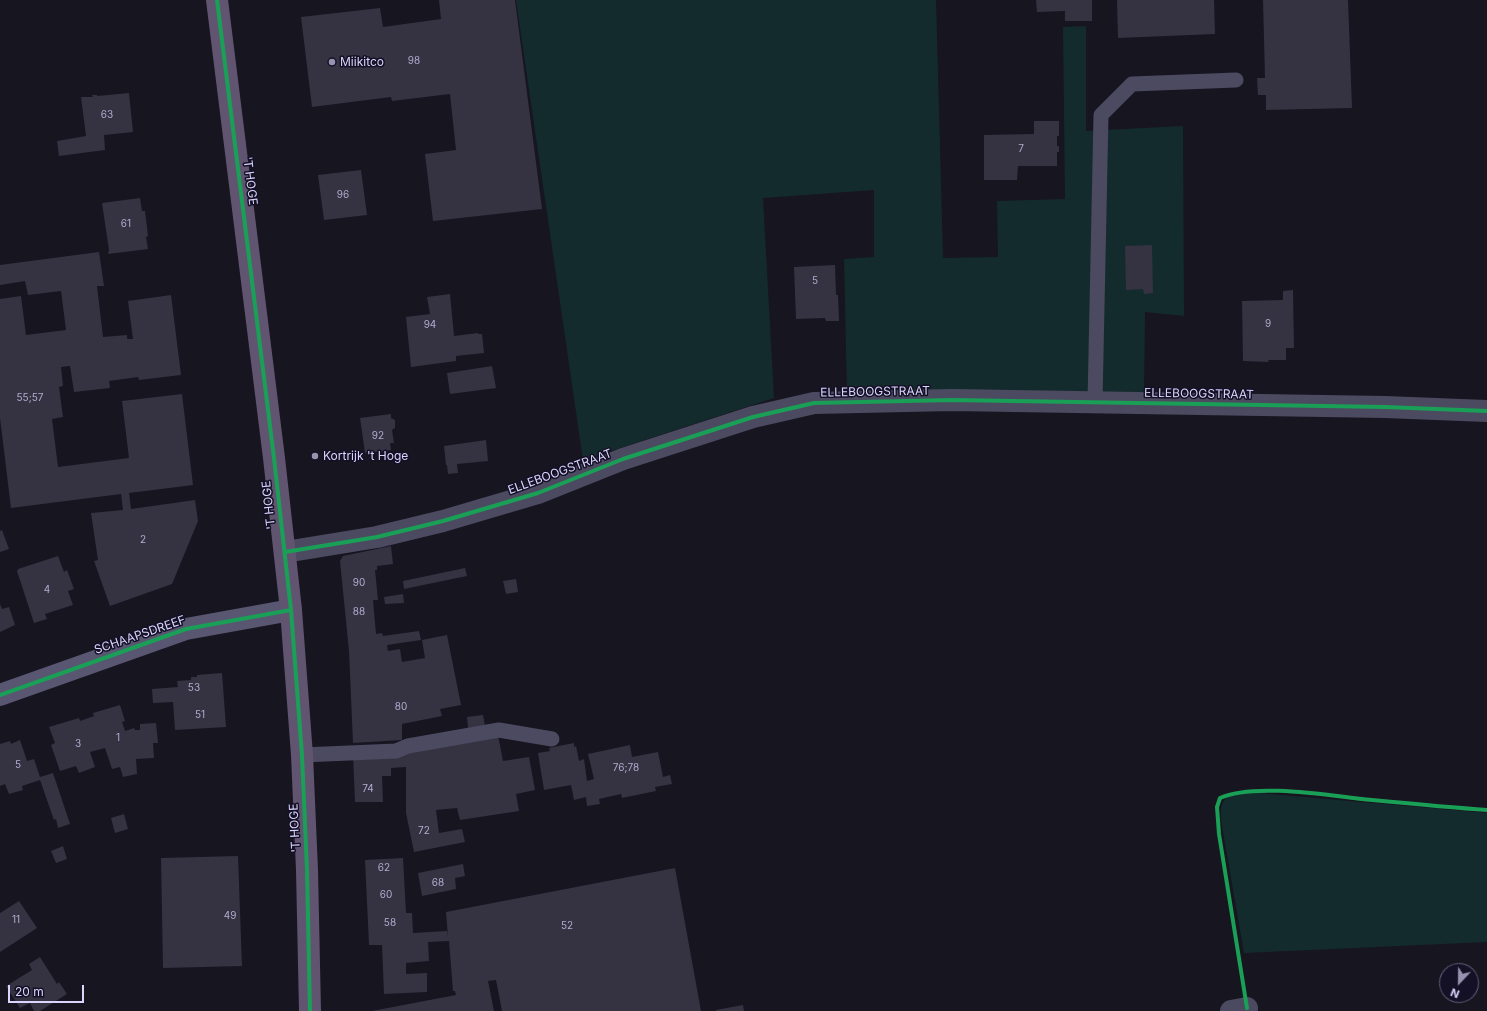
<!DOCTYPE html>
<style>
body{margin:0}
#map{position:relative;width:1487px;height:1011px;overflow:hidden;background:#171520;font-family:Inter,sans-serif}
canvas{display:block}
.north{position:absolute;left:1439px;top:963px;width:40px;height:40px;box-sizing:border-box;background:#141025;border:1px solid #645f7c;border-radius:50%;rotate:202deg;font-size:11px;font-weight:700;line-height:16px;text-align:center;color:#dbd5fe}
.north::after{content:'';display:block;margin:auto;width:14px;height:18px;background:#9692b0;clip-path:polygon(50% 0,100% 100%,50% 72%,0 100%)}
.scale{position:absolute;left:8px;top:985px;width:76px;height:18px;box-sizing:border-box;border:2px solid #dbd5fe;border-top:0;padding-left:5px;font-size:12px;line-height:14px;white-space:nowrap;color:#dbd5fe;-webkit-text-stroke:3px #141025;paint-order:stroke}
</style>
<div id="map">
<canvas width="1487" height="1011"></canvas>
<div class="north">N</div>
<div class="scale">20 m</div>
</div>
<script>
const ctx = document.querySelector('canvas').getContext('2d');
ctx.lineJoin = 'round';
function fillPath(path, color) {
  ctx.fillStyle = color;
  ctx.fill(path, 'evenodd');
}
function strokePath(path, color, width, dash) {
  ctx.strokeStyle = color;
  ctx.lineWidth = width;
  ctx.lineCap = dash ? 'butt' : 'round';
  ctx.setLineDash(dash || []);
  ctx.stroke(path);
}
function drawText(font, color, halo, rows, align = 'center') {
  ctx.font = font + ' Inter,sans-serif';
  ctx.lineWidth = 3;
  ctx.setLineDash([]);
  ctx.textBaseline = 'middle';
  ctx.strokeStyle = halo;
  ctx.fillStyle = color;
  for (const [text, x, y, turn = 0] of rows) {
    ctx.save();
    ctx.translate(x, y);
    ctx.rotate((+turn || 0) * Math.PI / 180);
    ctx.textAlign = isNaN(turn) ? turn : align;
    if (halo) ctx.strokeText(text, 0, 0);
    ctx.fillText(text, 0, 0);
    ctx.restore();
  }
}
const green = new Path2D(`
 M516,0H936L943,258L998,257L997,201L1065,199L1063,27L1086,26V131L1183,126L1184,316L1145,312L1144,392L847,394L844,259L874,257V190L763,198L774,398L583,460Z
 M1258,793L1487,813V942L1244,953L1221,820C1221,814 1220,806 1224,801C1229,793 1249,794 1258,793Z`);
const building = new Path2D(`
 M439,0H515L542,209L433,221L425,154L456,150L450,94L392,101L391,97L312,107L301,17L380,8L383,27L441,19Z
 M1036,0H1092V21H1065V11L1037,12Z
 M1117,0H1214L1215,34L1118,38Z
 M1263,0H1348L1352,108L1266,110V95H1258L1257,78H1265Z
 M129,93L133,132L104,135L105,150L59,156L57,141L86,136L81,97H93L92,95H97V96Z
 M1034,121H1059V136H1057V146H1059V152H1057V166H1018L1017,180H984V135L1034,134Z
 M361,170L367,215L324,220L318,175Z
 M140,198L142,211H145L148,236L146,237L148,249L108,254L109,250L102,203Z
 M1152,245L1153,293L1144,294L1143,289L1126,290L1125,246Z
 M99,252L104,286H97L103,337L127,335V339H133L128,301L171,295L181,375L139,380L138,377L109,381L110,388L74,392L70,366L61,367L63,386L59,387L63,417L52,419L58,467L129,458L122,401L182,394L193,485L129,493L131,509L195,500L198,521L172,584L110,606L94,561L98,560L91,513L123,510L121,494L11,508L0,418V299L21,296L26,335L66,330L61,291L28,295L25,281L0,285V265Z
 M835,265L836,295H838L839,321H826L825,318L796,319L794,267Z
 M1293,290L1294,348H1286V360H1268L1269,362L1243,361L1242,301L1283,300V291Z
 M450,294L454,336L478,333V334H482L484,353L456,356V361L411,367L406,317L430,314L427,297Z
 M492,366L496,388L450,394L447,373Z
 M391,414V418L395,420V428L392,430L394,443H390L391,450L365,453L360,418Z
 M486,440L488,461L457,464L458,473L448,474L447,465H446L444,446Z
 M2,530L9,549L0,552V531Z
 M391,546L393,564L377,566V570H375L378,600H373L376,634L382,633L383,636L419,631L421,640L387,645L388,651L400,649L402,662L425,658L422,640L447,635L461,705L440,709L442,716L402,724V740L353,743L349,651L340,561L343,556Z
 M58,556L64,572L67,570L74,589L68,591L73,605L45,614L47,619L34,623L17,571L18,570V569Z
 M465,568L467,576L404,589L403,581Z
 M516,579L518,592L506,594L503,581Z
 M403,594L404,603L385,604L384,597Z
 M0,604L2,609L9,607L15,625L0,632Z
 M222,673L226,727L175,730L173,702L153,703L152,689L178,687L177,681L191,680V677H197V675Z
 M120,705L125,721L122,722L125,731L134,728L135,730H140V724L156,723L158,743H153L154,758L136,759L137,774L123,777L120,767L112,769L105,748L90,752L95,767L79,773L76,766L60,771L51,745L55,743L49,727L79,718L80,721L94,716L93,713Z
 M483,715L485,726L468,728L467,717Z
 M498,735L503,761L529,757L535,790L516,794L519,811L460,820L457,808L436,810L439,833L462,829L465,842L414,852L406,813V767L391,768V776H382L383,802H355L353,754Z
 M20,740L27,761L34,759L40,777L53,773L70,824L58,828L56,819L54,820L40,780L22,786L23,790L9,794L5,784L0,786V744L10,741L11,744Z
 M574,743V747L576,746L579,761L584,759L587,781L594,779L588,754L630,745L632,757L658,752L663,777L670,775L672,784L655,787L656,791L622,798L621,794L599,799L600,804L587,806L586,797L574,800L571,785L544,790L538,753L550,751L549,748Z
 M124,814L128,829L115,833L111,818Z
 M63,846L67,859L56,863L51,851Z
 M238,856L242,966L163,968L161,858Z
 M403,858L406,913H412L413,933L447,931L448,937L446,912L675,868L701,1011H502L496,980L488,981L494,1011H372L456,995L455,991H453L449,941L428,942L429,961L406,963V974L427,973V992L384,994L382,945H369L365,860Z
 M463,864L465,876L455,878L456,889L422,896L418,873Z
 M19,901L37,928L0,952V913Z
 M40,957L57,984L59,982L67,994L40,1011H34L30,1003L20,1008L6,986L32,970L29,964Z
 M743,1005L744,1011H716V1010Z`);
const lane = new Path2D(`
 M1095,402L1101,115L1132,84L1236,80
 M302,755L396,751L408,746L499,730L552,739`);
const street = new Path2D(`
 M285,552L377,537L443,521L538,493L623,459L753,417L814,403L952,400L1385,407L1487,411
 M1231,1011L1247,1008`);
const secondary = new Path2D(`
 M0,695L186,629L291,610`);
const primary = new Path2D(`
 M217,0L274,458L291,610L302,755L307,870L310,1011`);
const cycleway = new Path2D(`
 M217,0L274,458L291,610L302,755L307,870L310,1011
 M285,552L377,537L443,521L538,493L623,459L753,417L814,403L952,400L1385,407L1487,411
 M0,695L186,629L291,610
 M1247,1008L1219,834L1217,807L1220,798C1253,783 1326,795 1362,799C1404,803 1445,807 1487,810`);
const markers = [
 [332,62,4,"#9692b0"],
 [315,456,4,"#9692b0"]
];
const numberNames = [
 ["98",414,61],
 ["63",107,115],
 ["7",1021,149],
 ["96",343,195],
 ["61",126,224],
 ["5",815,281],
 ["9",1268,324],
 ["94",430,325],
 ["55;57",30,398],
 ["92",378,436],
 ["2",143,540],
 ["90",359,583],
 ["4",47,590],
 ["88",359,612],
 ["53",194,688],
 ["80",401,707],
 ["51",200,715],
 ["1",118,738],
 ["3",78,744],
 ["5",18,765],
 ["76;78",626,768],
 ["74",368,789],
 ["72",424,831],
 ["62",384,868],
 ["68",438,883],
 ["60",386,895],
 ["49",230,916],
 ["11",16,920],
 ["58",390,923],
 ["52",567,926]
];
const poiNames = [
 ["Miikitco",340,62],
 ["Kortrijk 't Hoge",323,456]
];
const streetNames = [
 ["'T HOGE",250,181,83],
 ["ELLEBOOGSTRAAT",875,392,-1],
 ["ELLEBOOGSTRAAT",1199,394,1],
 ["ELLEBOOGSTRAAT",560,472,-20],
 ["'T HOGE",269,505,-96],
 ["SCHAAPSDREEF",140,635,-19],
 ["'T HOGE",295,828,-93]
];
fillPath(green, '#142b2d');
fillPath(building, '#353242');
strokePath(lane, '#4c4a60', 15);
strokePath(street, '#4c4a60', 22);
strokePath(secondary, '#595672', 22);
strokePath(primary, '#605471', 22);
strokePath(cycleway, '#1a9f57', 4);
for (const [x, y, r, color] of markers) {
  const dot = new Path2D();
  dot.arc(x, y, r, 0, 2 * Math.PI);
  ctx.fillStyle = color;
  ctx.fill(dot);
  strokePath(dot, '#141025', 1.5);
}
drawText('10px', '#b2accf', null, numberNames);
drawText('12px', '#dbd5fe', '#141025', poiNames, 'left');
drawText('12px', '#dbd5fe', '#141025', streetNames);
</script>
